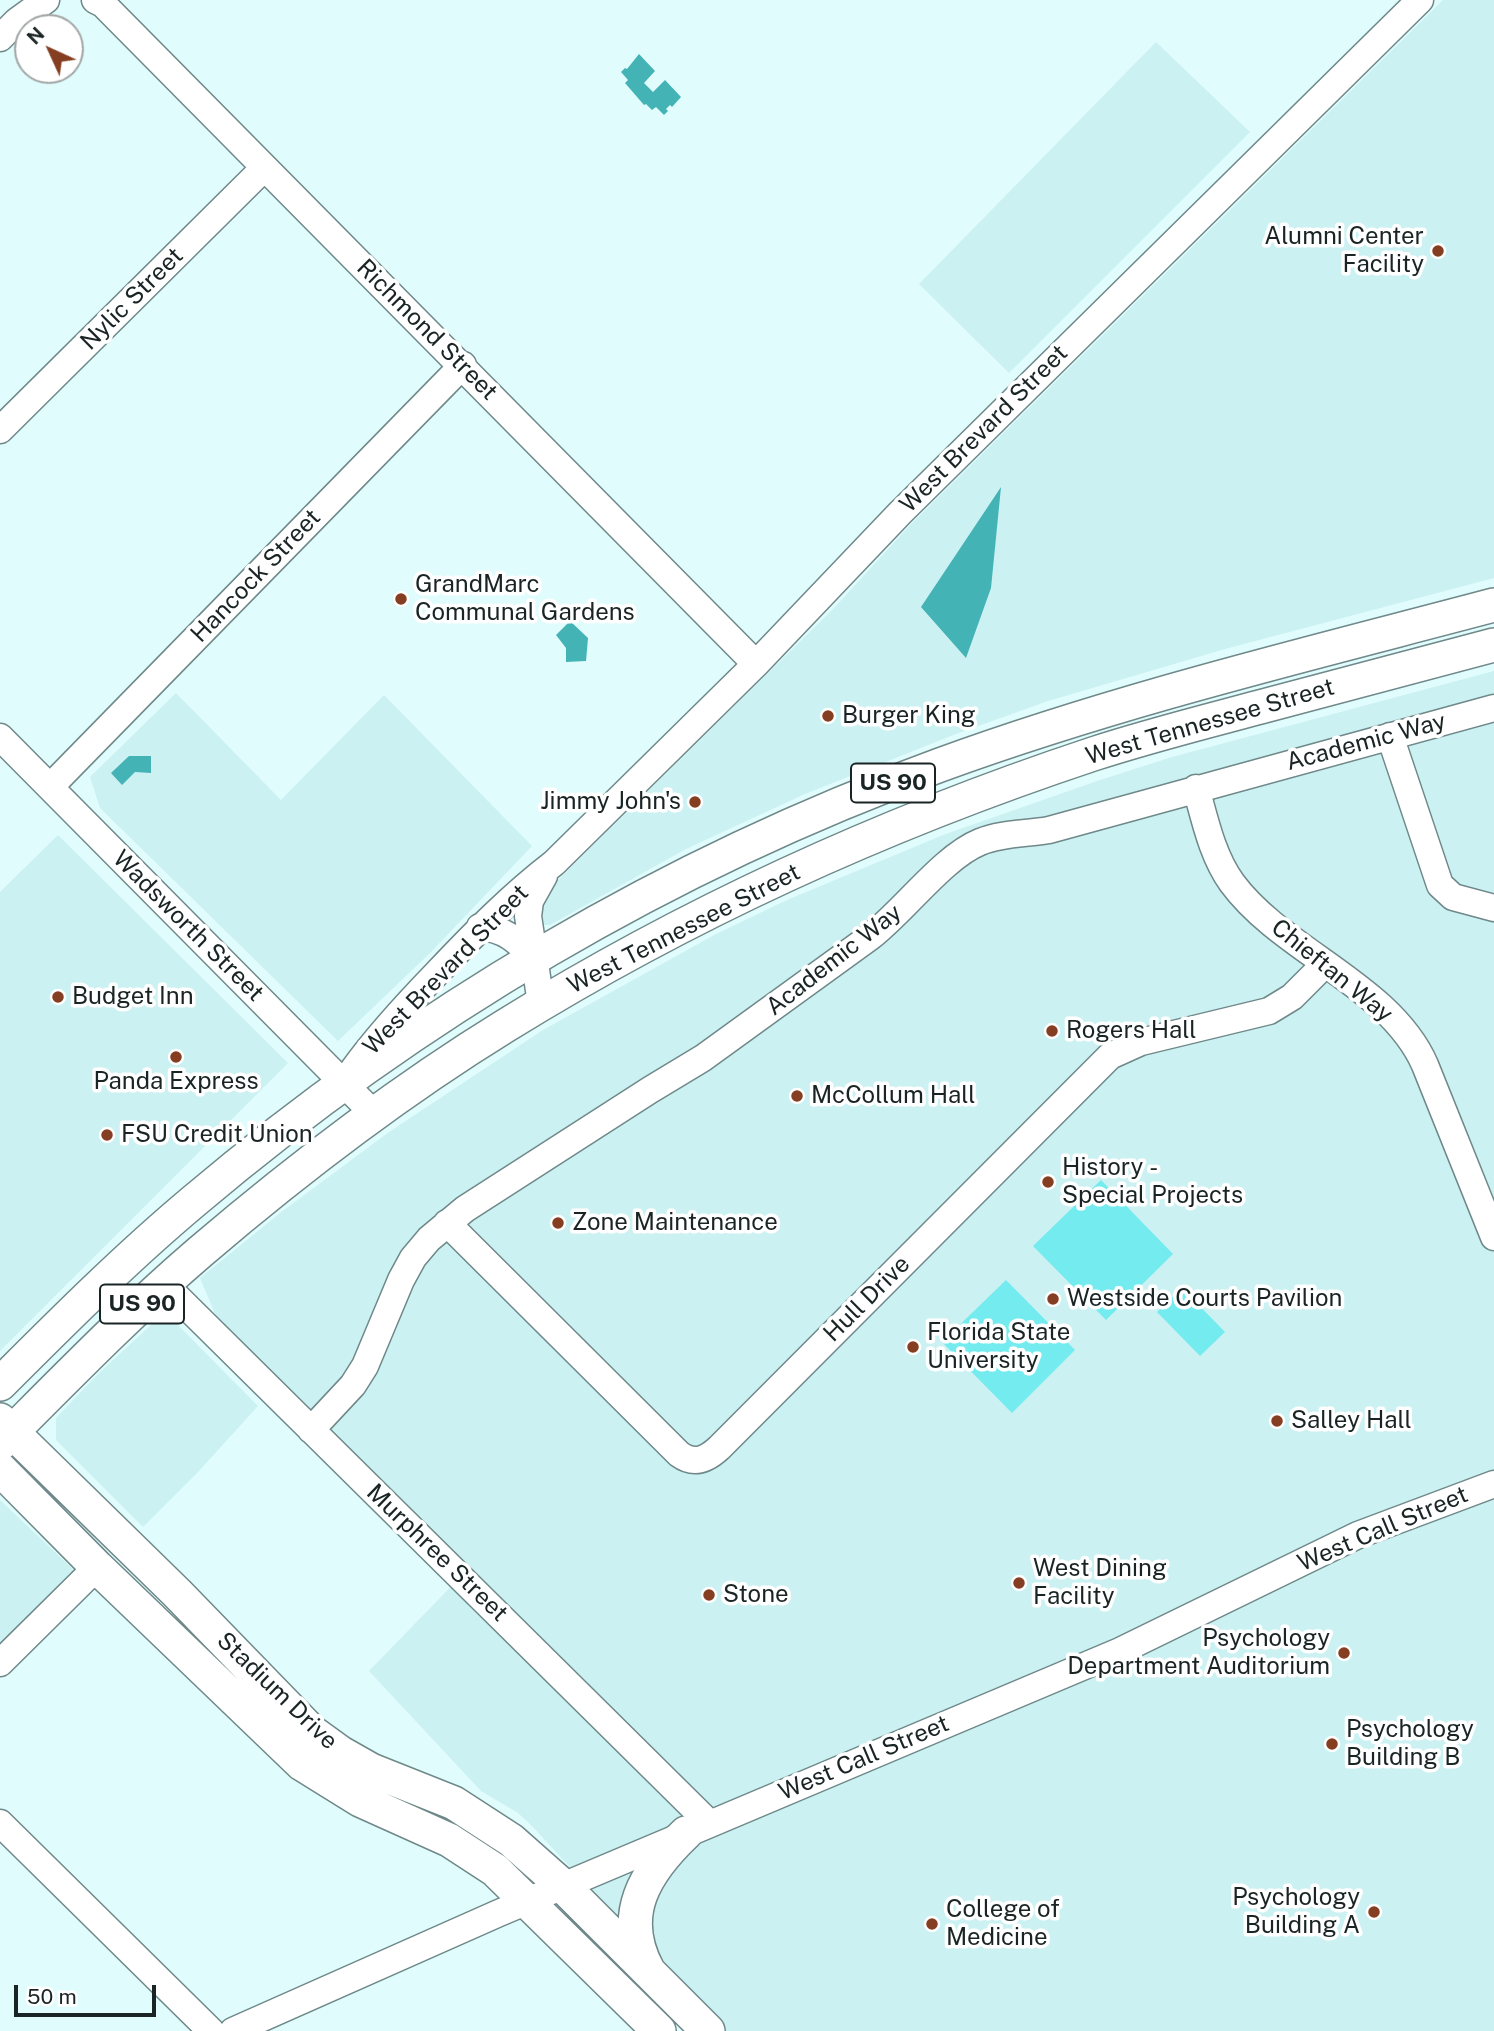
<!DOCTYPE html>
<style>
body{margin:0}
#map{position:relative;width:1494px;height:2031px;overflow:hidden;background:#e0fcfc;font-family:"Public Sans",sans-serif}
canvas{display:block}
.north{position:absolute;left:14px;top:14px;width:70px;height:70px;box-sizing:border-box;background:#fff;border:2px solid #a3a7a7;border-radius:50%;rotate:315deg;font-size:19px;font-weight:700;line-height:28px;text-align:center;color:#1a2424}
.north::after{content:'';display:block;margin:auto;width:24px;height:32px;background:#863e22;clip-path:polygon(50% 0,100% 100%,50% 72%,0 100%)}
.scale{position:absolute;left:14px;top:1985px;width:142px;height:32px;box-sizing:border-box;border:4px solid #1a2424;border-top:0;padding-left:9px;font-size:21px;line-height:24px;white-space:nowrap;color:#1a2424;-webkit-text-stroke:5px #fff;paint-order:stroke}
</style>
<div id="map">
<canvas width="1494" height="2031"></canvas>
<div class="north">N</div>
<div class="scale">50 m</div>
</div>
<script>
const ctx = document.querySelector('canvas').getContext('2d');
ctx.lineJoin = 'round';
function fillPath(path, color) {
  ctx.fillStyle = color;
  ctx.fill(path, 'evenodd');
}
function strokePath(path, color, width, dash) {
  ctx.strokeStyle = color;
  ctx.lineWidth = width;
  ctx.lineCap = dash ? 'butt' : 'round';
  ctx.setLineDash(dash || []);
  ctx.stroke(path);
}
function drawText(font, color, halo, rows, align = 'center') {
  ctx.font = font + ' "Public Sans",sans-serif';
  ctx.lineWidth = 7;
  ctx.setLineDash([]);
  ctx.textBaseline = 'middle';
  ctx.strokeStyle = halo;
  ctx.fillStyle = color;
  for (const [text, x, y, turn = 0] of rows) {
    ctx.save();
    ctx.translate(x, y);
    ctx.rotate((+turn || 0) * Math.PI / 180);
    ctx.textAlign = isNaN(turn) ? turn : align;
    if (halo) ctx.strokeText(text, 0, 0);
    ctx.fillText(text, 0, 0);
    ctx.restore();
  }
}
const built = new Path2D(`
 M1443,0H1494V578L1225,649L1106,684L1048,701L956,734L805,794L686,849L550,925H542L537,919L541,902L552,886L834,608L912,523Z
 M1156,42L1250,132L1009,373L919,284Z
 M1494,671V2031H721L532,1826L518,1813L481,1791L369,1671L469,1568L216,1316L200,1278L280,1213L389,1132L543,1030L716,934L787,900L943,835L1097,781L1172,757Z
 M176,693L281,800L384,695L532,846L431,952L338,1041L100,808L90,777Z
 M58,835L288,1063L0,1351V892Z
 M165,1312L258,1406L198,1472L143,1527L56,1440V1418L98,1374Z
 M0,1500L76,1572L0,1648Z`);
const green = new Path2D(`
 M1101,1180L1173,1254L1106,1320L1033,1246Z
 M1006,1280L1075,1350L1012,1413L942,1342Z
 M1182,1288L1225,1332L1200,1356L1157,1312Z`);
const water = new Path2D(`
 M639,54L655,71L644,83L653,92L665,80L681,97L672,107L670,105L666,109L668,111L664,115L656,107L652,110L646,104L644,105L625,83L628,80L621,72L625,68L627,69Z
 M1001,487L991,588L966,658L921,607Z
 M570,621L588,638L586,661L566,662V648L556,635Z
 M129,756H151V773L135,772L122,785L111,773Z`);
const minor = new Path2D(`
 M95,0L103,4L756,664
 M0,38L17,21L46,0
 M0,430L264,168
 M1390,736L1440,885L1453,897L1494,908
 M0,737L375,1115
 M50,787L463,365
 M1196,788C1205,820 1212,855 1232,883C1283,952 1390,985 1425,1065L1494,1237
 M480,927C505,929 517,940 533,958
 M541,1004L528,916L530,901L544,876
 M353,1070C378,1035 407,1004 437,973C474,934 511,896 554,863L756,664L900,513L1420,0
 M447,1223L679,1454C694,1465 706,1460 719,1448L1110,1056L1141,1042L1269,1011L1292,997L1325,964
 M164,1284L709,1823
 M311,1430L353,1385L365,1366L401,1280L413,1258L429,1239L465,1209L650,1090L703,1058L870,937C904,911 943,857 980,842C1002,833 1026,834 1049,830L1494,708
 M0,1663L97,1567
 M0,1823L211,2031
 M233,2031L499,1913L1120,1651L1358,1535L1494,1484`);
const major = new Path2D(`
 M0,1384C63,1321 126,1258 194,1201C415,1014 668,864 940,765C1121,699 1309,654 1494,605
 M0,1420L177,1593L312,1732L341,1753L371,1770L454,1803L511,1840L563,1886L708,2031
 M0,1444C65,1379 130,1312 200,1252C296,1170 398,1092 505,1026C689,912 888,822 1093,754C1148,736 1204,722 1260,707C1338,687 1416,666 1494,645
 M0,1469L97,1567L302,1764L360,1800L449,1840L495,1870L659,2031
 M648,1970C618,1915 645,1872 686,1833`);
const markers = [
 [1438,251,7,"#863e22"],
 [401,599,7,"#863e22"],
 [828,716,7,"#863e22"],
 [695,802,7,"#863e22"],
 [58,997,7,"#863e22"],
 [1052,1031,7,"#863e22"],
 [176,1057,7,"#863e22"],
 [797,1096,7,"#863e22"],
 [107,1135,7,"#863e22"],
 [1048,1182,7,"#863e22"],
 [558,1223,7,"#863e22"],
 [1053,1299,7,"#863e22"],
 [913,1347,7,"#863e22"],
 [1277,1421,7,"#863e22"],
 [1019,1583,7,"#863e22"],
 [709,1595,7,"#863e22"],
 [1344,1653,7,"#863e22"],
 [1332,1744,7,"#863e22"],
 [1374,1912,7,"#863e22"],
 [932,1924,7,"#863e22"]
];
const shields = [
 [893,783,84],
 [142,1304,84]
];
const shieldNames = [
 ["US 90",893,783],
 ["US 90",142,1304]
];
const poiNames = [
 ["Alumni Center",1424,237,"right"],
 ["Facility",1424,265,"right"],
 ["GrandMarc",415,585],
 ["Communal Gardens",415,613],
 ["Burger King",842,716],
 ["Jimmy John's",681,802,"right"],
 ["Budget Inn",72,997],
 ["Rogers Hall",1066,1031],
 ["Panda Express",176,1082,"center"],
 ["McCollum Hall",811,1096],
 ["FSU Credit Union",121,1135],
 ["History -",1062,1168],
 ["Special Projects",1062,1196],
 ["Zone Maintenance",572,1223],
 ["Westside Courts Pavilion",1067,1299],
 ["Florida State",927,1333],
 ["University",927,1361],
 ["Salley Hall",1291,1421],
 ["West Dining",1033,1569],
 ["Facility",1033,1597],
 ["Stone",723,1595],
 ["Psychology",1330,1639,"right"],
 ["Department Auditorium",1330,1667,"right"],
 ["Psychology",1346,1730],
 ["Building B",1346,1758],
 ["Psychology",1360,1898,"right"],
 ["Building A",1360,1926,"right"],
 ["College of",946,1910],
 ["Medicine",946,1938]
];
const streetNames = [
 ["Nylic Street",132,299,-45],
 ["Richmond Street",427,330,45],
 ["West Brevard Street",984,429,-45],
 ["Hancock Street",256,576,-46],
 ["West Tennessee Street",1210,722,-16],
 ["Academic Way",1366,742,-15],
 ["Wadsworth Street",188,926,45],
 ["West Tennessee Street",684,929,-27],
 ["Academic Way",834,960,-38],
 ["West Brevard Street",446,970,-46],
 ["Chieftan Way",1332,971,39],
 ["Hull Drive",867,1299,-45],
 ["West Call Street",1383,1529,-23],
 ["Murphree Street",437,1553,44],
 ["Stadium Drive",277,1691,44],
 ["West Call Street",864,1758,-23]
];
fillPath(built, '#ccf1f2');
fillPath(green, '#73ebef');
fillPath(water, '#44b3b6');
strokePath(minor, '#6f8889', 29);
strokePath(major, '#6f8889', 36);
strokePath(minor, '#fff', 26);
strokePath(major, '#fff', 33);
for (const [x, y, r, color] of markers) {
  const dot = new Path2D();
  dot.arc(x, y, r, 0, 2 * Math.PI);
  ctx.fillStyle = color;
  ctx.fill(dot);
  strokePath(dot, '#fff', 2.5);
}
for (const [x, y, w] of shields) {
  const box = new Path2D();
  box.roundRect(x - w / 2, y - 19.5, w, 39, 5);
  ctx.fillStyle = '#fff';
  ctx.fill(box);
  strokePath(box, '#1a2424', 2);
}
drawText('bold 23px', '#1a2424', null, shieldNames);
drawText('24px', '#1a2424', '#fff', poiNames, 'left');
drawText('24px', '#1a2424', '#fff', streetNames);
</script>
